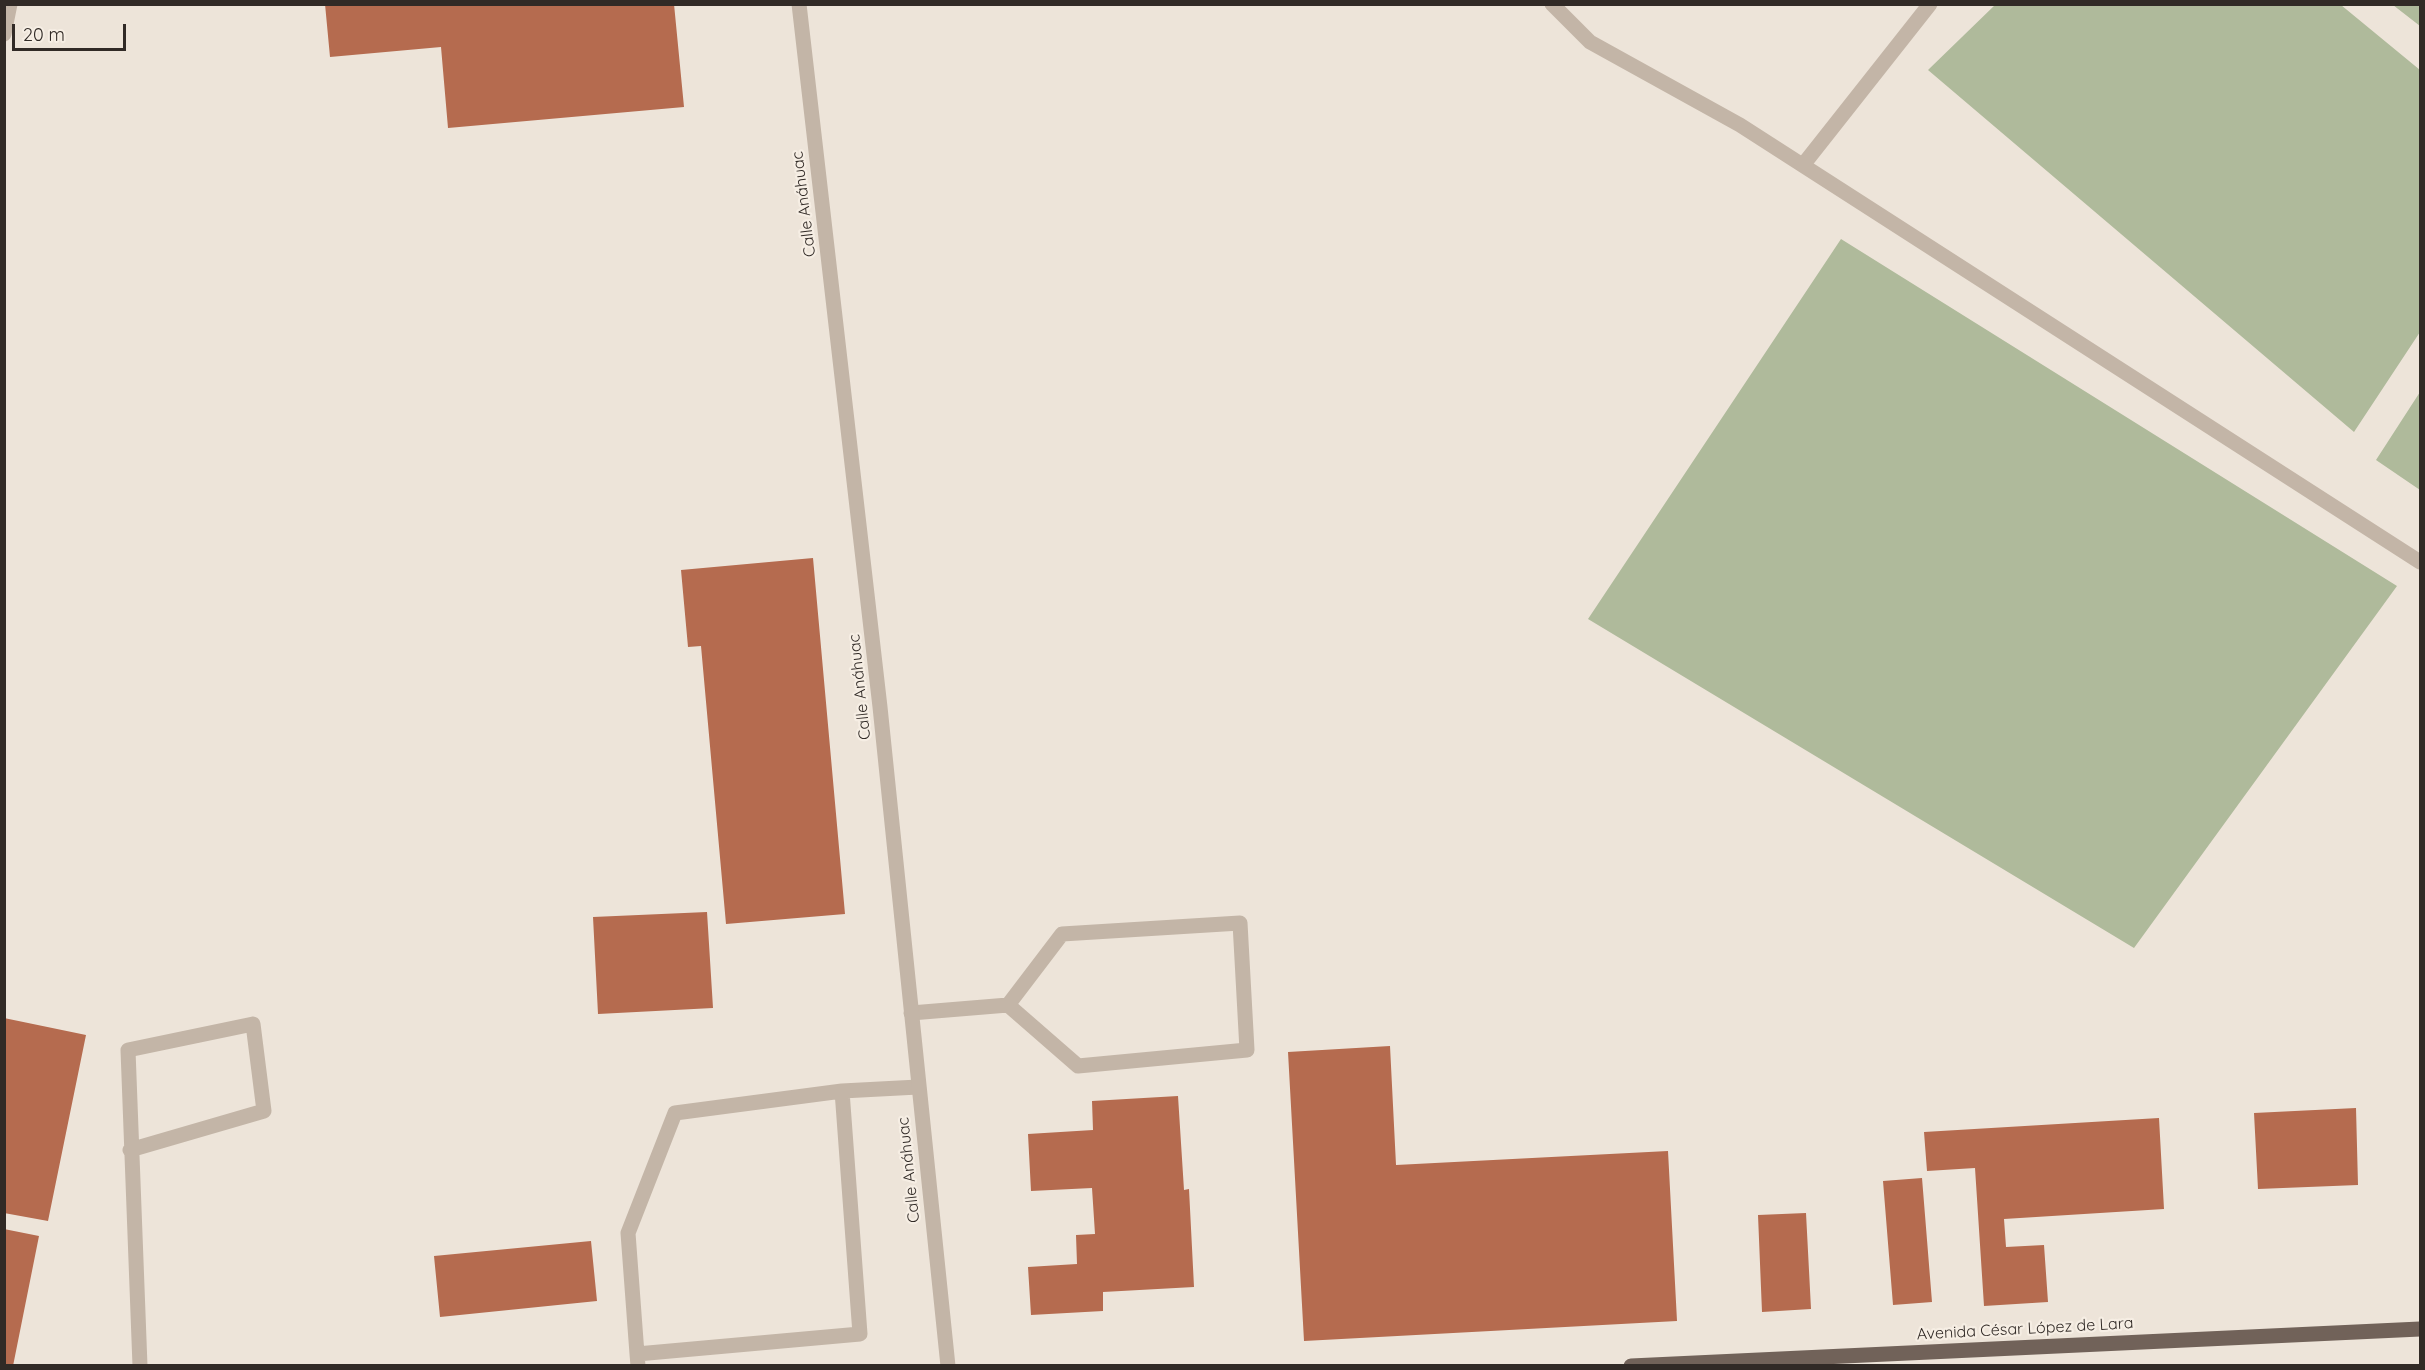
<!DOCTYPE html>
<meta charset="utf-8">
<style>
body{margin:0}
#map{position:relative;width:2425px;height:1370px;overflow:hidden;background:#ede4d9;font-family:Quicksand,sans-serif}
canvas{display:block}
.frame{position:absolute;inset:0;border:6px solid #312a26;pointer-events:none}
.scale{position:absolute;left:12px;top:24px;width:114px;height:27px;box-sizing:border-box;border:3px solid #312a26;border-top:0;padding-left:8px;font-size:18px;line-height:21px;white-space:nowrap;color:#312a26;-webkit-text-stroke:4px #f6eee4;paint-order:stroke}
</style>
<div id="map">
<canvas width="2425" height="1370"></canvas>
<div class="frame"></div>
<div class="scale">20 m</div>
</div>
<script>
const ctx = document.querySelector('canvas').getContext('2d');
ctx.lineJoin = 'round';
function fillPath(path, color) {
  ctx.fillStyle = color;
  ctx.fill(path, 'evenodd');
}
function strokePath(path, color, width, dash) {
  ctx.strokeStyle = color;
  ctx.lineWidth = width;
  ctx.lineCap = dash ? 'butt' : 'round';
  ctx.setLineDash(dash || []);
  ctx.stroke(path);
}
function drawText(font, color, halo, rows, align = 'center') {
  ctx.font = font + ' Quicksand,sans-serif';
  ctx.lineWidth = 4.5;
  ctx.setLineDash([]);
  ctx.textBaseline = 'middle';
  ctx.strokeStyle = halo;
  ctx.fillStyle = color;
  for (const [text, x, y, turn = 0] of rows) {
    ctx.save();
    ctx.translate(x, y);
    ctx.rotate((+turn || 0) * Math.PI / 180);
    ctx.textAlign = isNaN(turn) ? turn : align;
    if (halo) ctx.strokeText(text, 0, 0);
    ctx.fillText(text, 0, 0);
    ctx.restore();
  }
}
const green = new Path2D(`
 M1996,4L2341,5L2420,70V332L2354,432L1928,70Z
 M2393,5H2420V26Z
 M1841,239L2397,586L2134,948L1588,619Z
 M2420,392V490L2376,460Z`);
const building = new Path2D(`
 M325,4H674L684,107L448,128L441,47L330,57Z
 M813,558L845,914L726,924L701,646L688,647L681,570Z
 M707,912L713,1008L598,1014L593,917Z
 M4,1018L86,1035L48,1221L4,1213Z
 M1390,1046L1396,1165L1668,1151L1677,1321L1304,1341L1288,1052Z
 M1178,1096L1184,1190L1189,1189L1194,1287L1103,1292V1311L1031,1315L1028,1267L1077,1264L1076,1235L1095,1234L1092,1188L1031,1191L1028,1134L1093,1130L1092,1101Z
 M2356,1108L2358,1185L2258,1189L2254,1113Z
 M2159,1118L2164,1209L2004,1219L2006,1247L2044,1245L2048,1302L1984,1306L1975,1168L1927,1171L1924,1132Z
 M1922,1178L1932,1302L1893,1305L1883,1181Z
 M1806,1213L1811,1309L1762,1312L1758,1215Z
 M4,1229L39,1236L13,1366H4Z
 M591,1241L597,1301L440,1317L434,1256Z`);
const service = new Path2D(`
 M1552,4L1590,42L1740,125L2420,562
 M4,34L10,4
 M1803,165L1930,4
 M911,1013L1008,1005L1078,1066L1247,1050L1240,923L1062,934L1008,1005
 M130,1150L264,1111L253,1024L128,1050L140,1366
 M637,1354L628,1233L675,1113L842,1091
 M638,1366L637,1354L860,1334L842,1091L918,1087`);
const tertiary = new Path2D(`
 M799,4L880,707L948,1366`);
const primary = new Path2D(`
 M1631,1366L2420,1329`);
const streetNames = [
 ["Calle Anáhuac",804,204,-97],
 ["Calle Anáhuac",860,687,-96],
 ["Calle Anáhuac",909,1170,-96],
 ["Avenida César López de Lara",2025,1329,-3]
];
fillPath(green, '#afba9b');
fillPath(building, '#b56b4f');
strokePath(service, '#c3b5a7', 15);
strokePath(tertiary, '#c3b5a7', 15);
strokePath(primary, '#716259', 15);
drawText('16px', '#312a26', '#f6eee4', streetNames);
</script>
